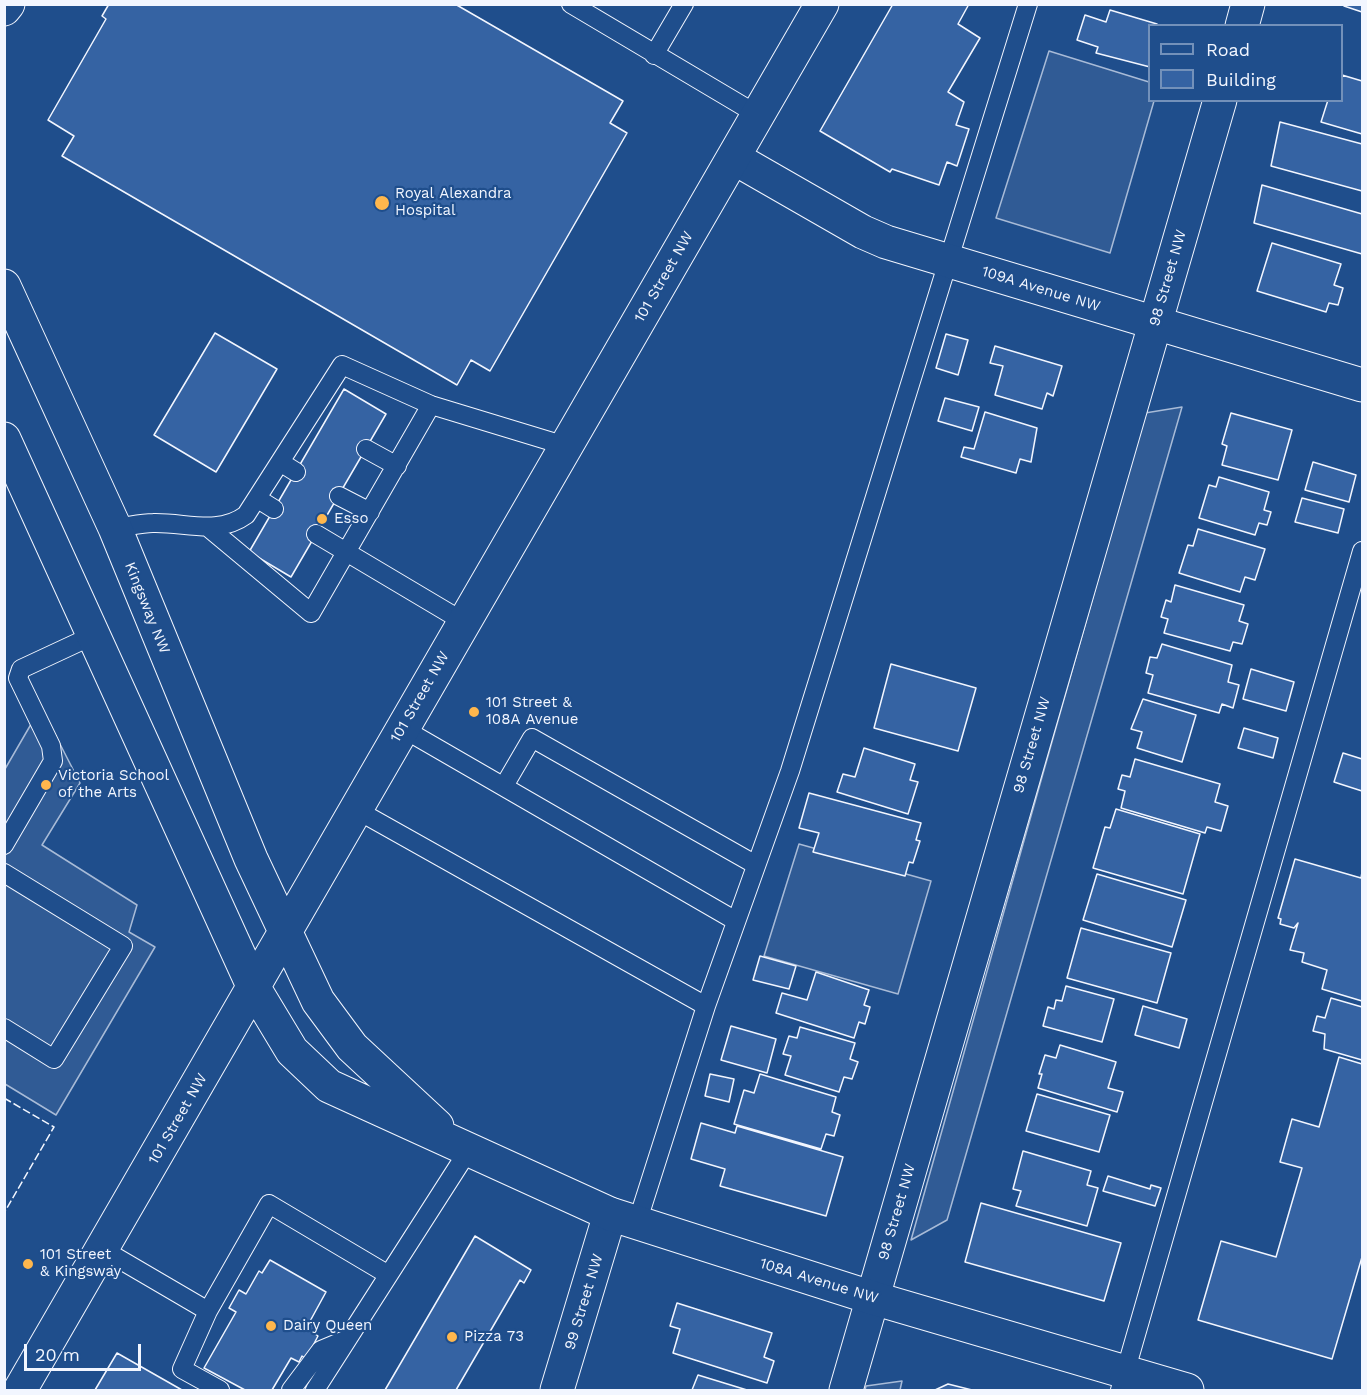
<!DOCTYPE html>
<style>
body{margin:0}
#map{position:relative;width:1367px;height:1395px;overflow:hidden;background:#1f4e8c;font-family:"Work Sans",sans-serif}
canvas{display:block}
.frame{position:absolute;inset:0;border:6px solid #f2f6ff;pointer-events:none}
.legend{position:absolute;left:1148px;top:24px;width:195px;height:78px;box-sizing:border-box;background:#1f4e8c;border:2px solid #7391ba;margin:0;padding:8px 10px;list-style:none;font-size:18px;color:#f2f6ff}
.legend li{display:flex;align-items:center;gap:12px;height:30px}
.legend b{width:30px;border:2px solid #7391ba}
.scale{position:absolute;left:24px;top:1344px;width:117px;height:27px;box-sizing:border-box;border:3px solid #f2f6ff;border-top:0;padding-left:8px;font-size:18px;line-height:21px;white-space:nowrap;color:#f2f6ff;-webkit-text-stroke:4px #1f4e8c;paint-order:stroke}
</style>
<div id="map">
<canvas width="1367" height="1395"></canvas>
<div class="frame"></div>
<ul class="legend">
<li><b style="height:8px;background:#1f4e8c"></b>Road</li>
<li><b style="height:16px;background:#3563a3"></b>Building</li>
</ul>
<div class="scale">20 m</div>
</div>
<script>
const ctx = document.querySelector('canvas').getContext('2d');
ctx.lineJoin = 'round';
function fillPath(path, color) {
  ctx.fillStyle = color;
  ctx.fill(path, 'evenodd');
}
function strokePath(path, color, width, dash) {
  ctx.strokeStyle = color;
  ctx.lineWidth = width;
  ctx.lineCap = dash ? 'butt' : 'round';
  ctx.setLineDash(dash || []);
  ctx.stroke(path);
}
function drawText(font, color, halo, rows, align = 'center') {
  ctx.font = font + ' "Work Sans",sans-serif';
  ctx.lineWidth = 4.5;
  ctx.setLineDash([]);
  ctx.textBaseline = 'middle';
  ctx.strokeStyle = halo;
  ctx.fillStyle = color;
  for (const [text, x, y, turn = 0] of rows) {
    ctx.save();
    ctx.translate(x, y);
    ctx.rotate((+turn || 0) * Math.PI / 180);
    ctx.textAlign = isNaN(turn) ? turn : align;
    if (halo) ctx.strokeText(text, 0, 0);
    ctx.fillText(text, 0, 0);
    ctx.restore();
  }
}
const parking = new Path2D(`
 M1049,51L1149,82L1150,100L1154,101L1110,253L996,218Z
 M1182,407L947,1220L911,1240L1145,413Z
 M41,707L80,783L42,845L137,905L129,932L155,947L56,1115L5,1084V769Z
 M799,844L931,881L898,994L764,956Z
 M902,1381L900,1390H865L866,1386Z`);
const building = new Path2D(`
 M109,4H455L623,101L610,123L627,133L490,371L471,360L457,385L62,156L74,136L48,120L106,19L102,16Z
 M893,4H969L958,24L980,38L948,92L964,102L956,125L969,129L957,166L947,162L939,185L892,169L890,172L820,131Z
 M1344,4H1362V12L1344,6Z
 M1110,10L1157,24L1150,26V67L1096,53L1098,47L1077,40L1085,15L1106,22Z
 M1342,75L1362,81V134L1321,122L1328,100H1342Z
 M1280,122L1362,144V191L1271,166Z
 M1262,185L1362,214V254L1254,223Z
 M1272,243L1341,264L1334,285L1343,288L1338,305L1329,303L1326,312L1257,291Z
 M215,333L277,369L216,472L154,435Z
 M946,334L968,340L958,375L936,368Z
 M995,346L1062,366L1053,396L1047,393L1042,409L995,395L1003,366L990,363Z
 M344,389L386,414L291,577L249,552Z
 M945,398L979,407L972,431L938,421Z
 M985,412L1037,428L1031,462L1020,459L1016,473L961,457L964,447L974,449Z
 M1231,413L1292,430L1278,480L1222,465L1227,446L1222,444Z
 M1313,462L1356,475L1349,502L1305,490Z
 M1219,477L1269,492L1264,510L1271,512L1267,525L1259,523L1255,535L1199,518L1209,485L1216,487Z
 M1302,498L1344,509L1338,533L1295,522Z
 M1198,529L1265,549L1255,580L1245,577L1240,592L1179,573L1188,545L1193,546Z
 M1175,585L1244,605L1239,621L1248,624L1242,644L1233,642L1230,651L1164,633L1168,619L1161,617L1166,600L1171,602Z
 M1162,644L1232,665L1228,682L1239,685L1233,708L1222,704L1219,713L1148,693L1153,675L1146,673L1150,657L1157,658Z
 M891,664L976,688L958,751L874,728Z
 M1251,669L1294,682L1286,711L1243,699Z
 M1143,699L1196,715L1182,762L1137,748L1142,732L1131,729Z
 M1244,728L1278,738L1273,758L1238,748Z
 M864,748L915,764L910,780L918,782L908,814L837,792L843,774L855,777Z
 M1343,753L1362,759V791L1334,782Z
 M1135,759L1220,784L1215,802L1228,806L1221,831L1207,827L1205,833L1121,808L1125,791L1118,789L1122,775L1130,777Z
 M809,793L921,823L916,840L920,841L913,863L909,862L905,876L813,852L819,833L799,828Z
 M1116,809L1200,834L1183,894L1093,868L1105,827L1110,828Z
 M1295,859L1361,878L1362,872V1001L1322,989L1327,970L1302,962L1304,953L1290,950L1298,923L1294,928L1280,924L1281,919L1278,918Z
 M1097,874L1186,900L1172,947L1083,920Z
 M1081,928L1171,953L1157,1003L1067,978Z
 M760,956L796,966L789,989L753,980Z
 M816,972L869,990L864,1005L870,1007L865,1024L859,1022L854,1038L776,1013L782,993L807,1000Z
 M1066,986L1114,999L1102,1042L1043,1026L1048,1007L1054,1009L1056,1000L1062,1001Z
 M1331,998L1362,1007V1060L1324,1049L1325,1034L1313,1031L1317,1016L1325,1018Z
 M1143,1006L1187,1019L1179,1048L1135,1035Z
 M731,1026L776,1039L767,1073L721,1060Z
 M800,1027L855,1043L850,1059L858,1062L852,1079L844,1077L839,1092L785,1075L791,1056L783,1054L789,1036L797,1038Z
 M1060,1045L1116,1062L1108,1088L1123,1092L1117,1112L1038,1088L1042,1074H1039L1045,1055L1056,1058Z
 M1339,1057L1362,1064V1257L1332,1359L1198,1320L1221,1241L1276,1257L1302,1168L1280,1162L1292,1119L1319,1127Z
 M710,1074L734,1079L729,1102L705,1096Z
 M760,1074L836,1097L832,1112L840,1115L834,1136L826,1134L821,1149L734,1124L744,1090L754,1093Z
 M1037,1094L1110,1115L1099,1152L1026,1131Z
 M701,1123L735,1133L737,1126L843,1157L826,1216L720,1186L725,1169L691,1159Z
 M1023,1151L1091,1171L1087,1185L1098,1188L1087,1226L1016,1206L1021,1191L1013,1189Z
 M1108,1176L1150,1189L1151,1185L1161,1188L1155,1206L1103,1191Z
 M981,1203L1121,1243L1104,1301L965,1262Z
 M475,1236L531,1270L524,1283L520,1280L456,1390H385Z
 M270,1260L326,1292L309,1323L318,1328L315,1334L318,1336L306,1359L302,1356L299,1362L291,1358L272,1390H245L204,1368L236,1312L229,1308L239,1290L246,1294L259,1271L262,1273Z
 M677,1303L772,1333L764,1357L774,1361L767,1383L673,1353L680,1329L670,1326Z
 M117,1353L182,1390H95Z
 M698,1375L747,1390H692Z
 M948,1384L972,1390H935Z`);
const service = new Path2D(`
 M571,4L758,115
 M654,55L684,4
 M366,449L397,466
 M280,462L296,472
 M339,496L370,512
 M258,499L274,509
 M115,528C127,527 140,523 153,523C186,522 217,536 246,515L342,365L431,405L566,446
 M209,528L311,613L431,405
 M316,534L464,622
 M402,728L736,921
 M504,786L532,738L756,865
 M355,809L706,1006
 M4,845L53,761L51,746L18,678L21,669L94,635
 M4,873L123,946L54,1059L4,1028
 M637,1223L706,1006L790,771L1028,4
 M102,1249L208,1311L269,1204L387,1274
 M208,1311L182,1369L220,1390
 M291,1390L321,1350L345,1340
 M315,1390L468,1151
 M1120,1390L1362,551`);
const minor = new Path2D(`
 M4,9L8,4
 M1242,26L1248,4
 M734,158L863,232L886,242L1362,385
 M557,1390L610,1214
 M846,1390L1220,100`);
const secondary = new Path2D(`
 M4,286L115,528L251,859L318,1001L352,1047L437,1126
 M4,439L254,988L292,1051L329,1086L610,1214L873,1298L1187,1390
 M20,1390L822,4`);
const fence = new Path2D(`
 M4,1098L54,1127L4,1213`);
const markers = [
 [382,203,8,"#ffb74d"],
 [322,519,6,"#ffb74d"],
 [474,712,6,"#ffb74d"],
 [46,785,6,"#ffb74d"],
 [28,1264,6,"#ffb74d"],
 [271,1326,6,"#ffb74d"],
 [452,1337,6,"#ffb74d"]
];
const poiNames = [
 ["Royal Alexandra",395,194],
 ["Hospital",395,211],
 ["Esso",334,519],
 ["101 Street &",486,703],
 ["108A Avenue",486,720],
 ["Victoria School",58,776],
 ["of the Arts",58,793],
 ["101 Street",40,1255],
 ["& Kingsway",40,1272],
 ["Dairy Queen",283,1326],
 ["Pizza 73",464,1337]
];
const streetNames = [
 ["101 Street NW",664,277,-60],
 ["98 Street NW",1168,278,-74],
 ["109A Avenue NW",1041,289,17],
 ["Kingsway NW",147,608,68],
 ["101 Street NW",420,697,-60],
 ["98 Street NW",1032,745,-74],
 ["101 Street NW",178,1119,-60],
 ["98 Street NW",897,1212,-74],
 ["108A Avenue NW",819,1281,17],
 ["99 Street NW",584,1302,-73]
];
fillPath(parking, '#305b95');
strokePath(parking, '#a8bbd7', 1.5);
fillPath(building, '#3563a3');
strokePath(building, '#f2f6ff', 1.5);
strokePath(service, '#f2f6ff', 20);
strokePath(minor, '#f2f6ff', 35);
strokePath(secondary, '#f2f6ff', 35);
strokePath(service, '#1f4e8c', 18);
strokePath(minor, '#1f4e8c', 33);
strokePath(secondary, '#1f4e8c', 33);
strokePath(fence, '#f2f6ff', 1.5, [8, 3]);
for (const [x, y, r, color] of markers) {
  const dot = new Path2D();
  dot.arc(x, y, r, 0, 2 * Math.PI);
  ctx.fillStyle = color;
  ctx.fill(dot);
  strokePath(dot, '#1f4e8c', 2);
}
drawText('15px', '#f2f6ff', '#1f4e8c', poiNames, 'left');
drawText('15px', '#f2f6ff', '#1f4e8c', streetNames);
</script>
